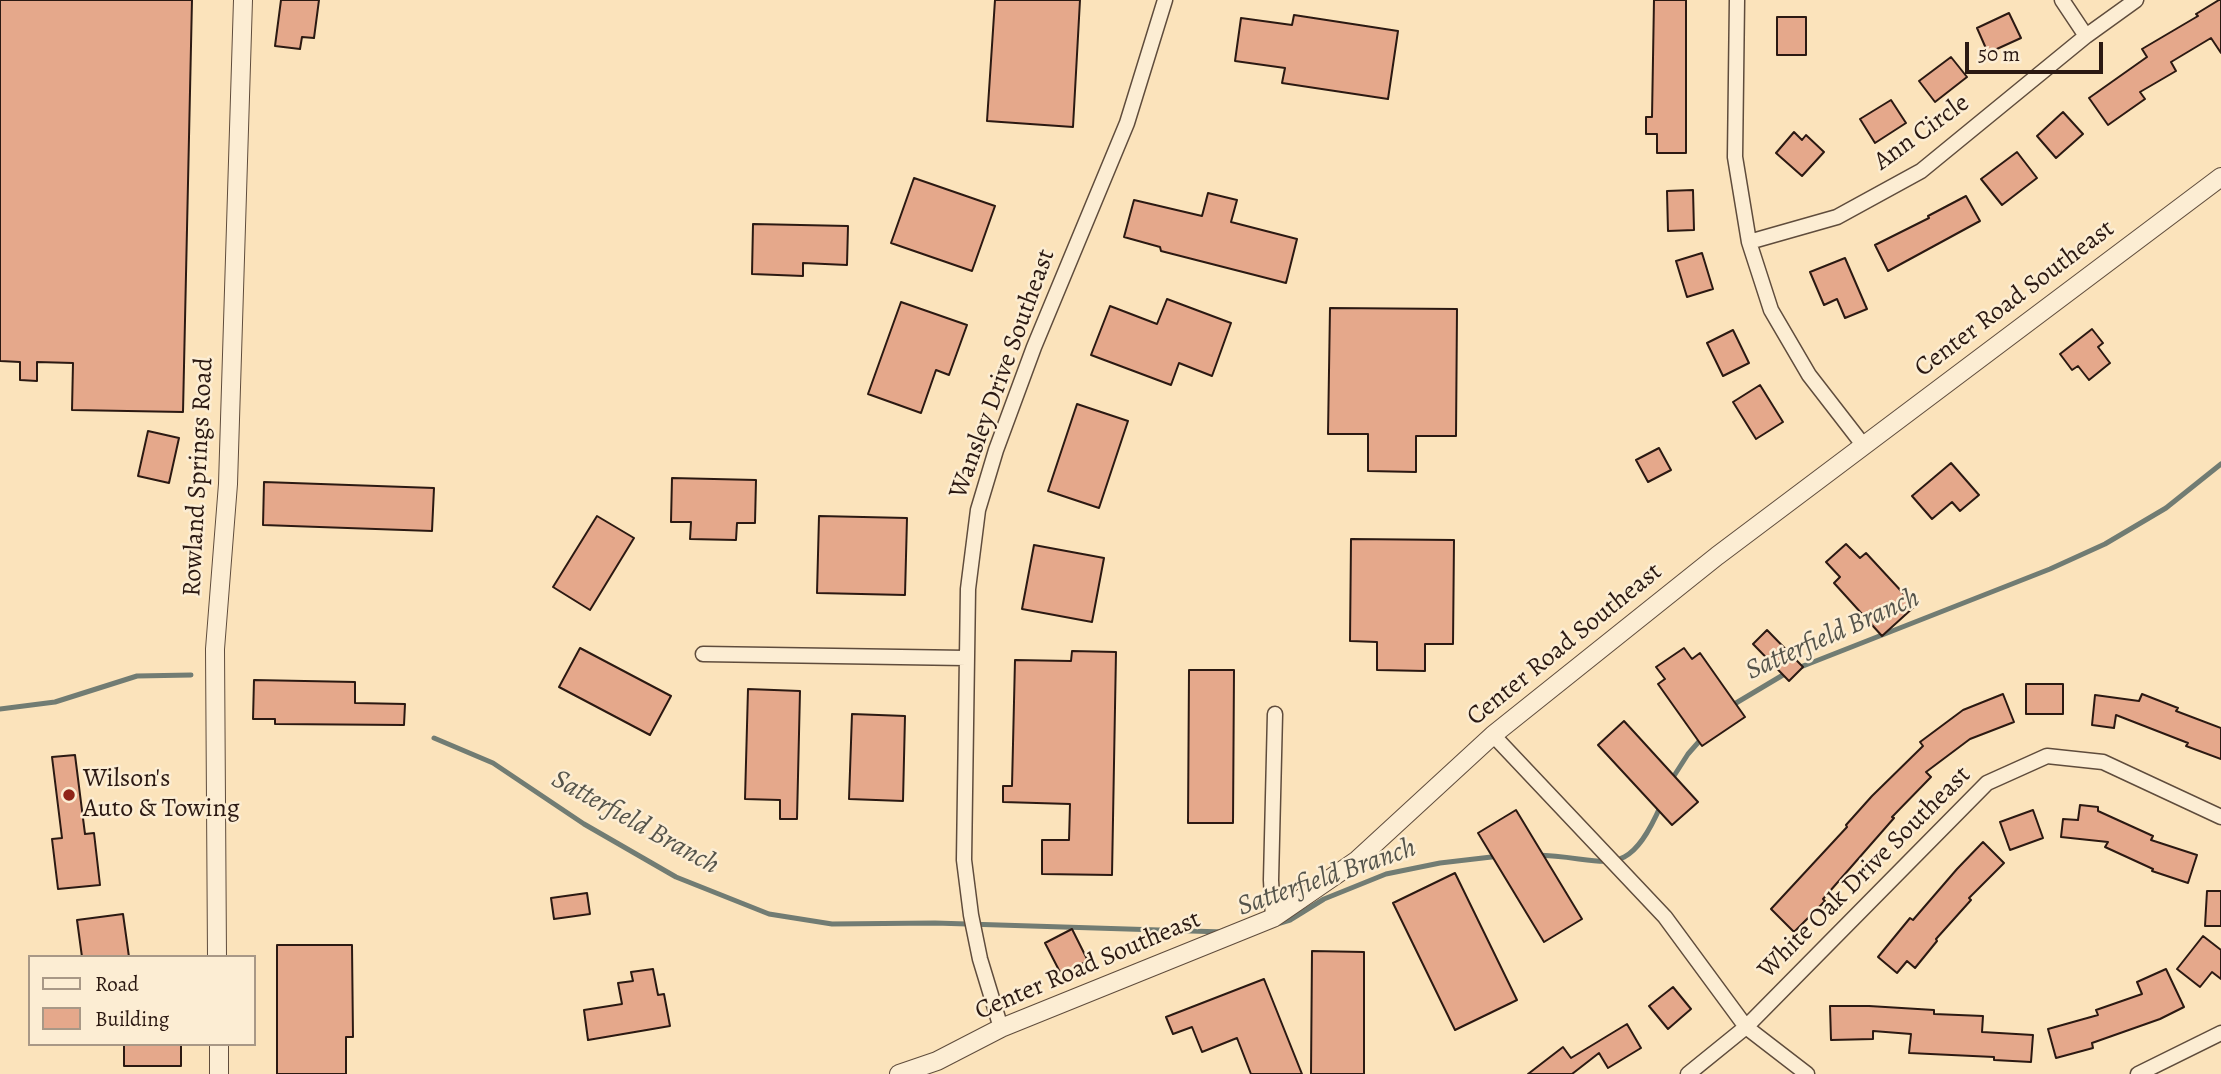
<!DOCTYPE html>
<style>
body{margin:0}
#map{position:relative;width:2221px;height:1074px;overflow:hidden;background:#fbe3bb;font-family:Alegreya,serif}
canvas{display:block}
.legend{position:absolute;left:28px;top:955px;width:228px;height:91px;box-sizing:border-box;background:#fcedd3;border:2px solid #a89886;margin:0;padding:9px 12px;list-style:none;font-size:21px;color:#2b1912}
.legend li{display:flex;align-items:center;gap:14px;height:35px}
.legend b{width:35px;border:2px solid #a89886}
.scale{position:absolute;left:1965px;top:42px;width:138px;height:32px;box-sizing:border-box;border:4px solid #2b1912;border-top:0;padding-left:9px;font-size:21px;line-height:24px;white-space:nowrap;color:#2b1912;-webkit-text-stroke:5px #fcedd3;paint-order:stroke}
</style>
<div id="map">
<canvas width="2221" height="1074"></canvas>
<ul class="legend">
<li><b style="height:9px;background:#fcedd3"></b>Road</li>
<li><b style="height:19px;background:#e5a88b"></b>Building</li>
</ul>
<div class="scale">50 m</div>
</div>
<script>
const ctx = document.querySelector('canvas').getContext('2d');
ctx.lineJoin = 'round';
function strokePath(path, color, width, dash) {
  ctx.strokeStyle = color;
  ctx.lineWidth = width;
  ctx.lineCap = dash ? 'butt' : 'round';
  ctx.setLineDash(dash || []);
  ctx.stroke(path);
}
function fillPath(path, color) {
  ctx.fillStyle = color;
  ctx.fill(path, 'evenodd');
}
function drawText(font, color, halo, rows, align = 'center') {
  ctx.font = font + ' Alegreya,serif';
  ctx.lineWidth = 5;
  ctx.setLineDash([]);
  ctx.textBaseline = 'middle';
  ctx.strokeStyle = halo;
  ctx.fillStyle = color;
  for (const [text, x, y, turn = 0] of rows) {
    ctx.save();
    ctx.translate(x, y);
    ctx.rotate((+turn || 0) * Math.PI / 180);
    ctx.textAlign = isNaN(turn) ? turn : align;
    if (halo) ctx.strokeText(text, 0, 0);
    ctx.fillText(text, 0, 0);
    ctx.restore();
  }
}
const stream = new Path2D(`
 M1798,668L2050,569L2105,544L2166,508L2221,464
 M1731,706L1788,672
 M0,709L55,702L137,676L191,675
 M434,738L493,763L584,824L676,877L769,914L832,924L935,923L1223,932
 M1672,779L1688,754L1703,737
 M1537,855C1608,857 1626,885 1661,805
 M1277,924L1290,920L1324,899L1386,874L1440,863L1500,856`);
const building = new Path2D(`
 M0,0H192L183,412L72,410L73,363L37,362V381L20,380V362L0,361Z
 M281,0H319L314,38L302,37L300,49L275,46Z
 M995,0H1080L1073,127L987,121Z
 M1654,0H1686V153H1657V134H1646V117H1652Z
 M2219,0H2221V53L2211,38L2171,62L2176,71L2140,92L2145,99L2108,125L2089,98L2147,57L2142,49L2198,16L2196,14Z
 M2009,13L2021,38L1988,53L1977,28Z
 M1294,15L1398,31L1388,99L1282,83L1285,68L1235,61L1241,18L1292,25Z
 M1777,17H1806V55H1777Z
 M1951,57L1967,77L1935,102L1919,81Z
 M1891,100L1906,123L1875,143L1860,119Z
 M2063,112L2083,134L2056,158L2037,136Z
 M1794,132L1802,140L1806,135L1824,152L1802,176L1776,153Z
 M2017,152L2037,178L2002,205L1981,179Z
 M914,178L995,206L972,271L891,243Z
 M1693,190L1694,230L1668,231L1667,191Z
 M1208,193L1237,200L1231,222L1297,239L1286,283L1161,251L1160,247L1124,237L1134,200L1202,216Z
 M1966,196L1980,221L1888,271L1875,245L1929,218L1928,216Z
 M753,224L848,226L847,265L803,263V276L752,274Z
 M1702,253L1713,289L1687,297L1676,261Z
 M1845,258L1867,309L1845,318L1837,299L1824,305L1810,272Z
 M1167,299L1231,323L1212,376L1179,363L1171,385L1091,355L1110,306L1157,324Z
 M901,302L967,325L949,375L936,370L921,413L868,394Z
 M1330,308L1457,309L1456,436H1416V472L1368,471V434H1328Z
 M2092,329L2103,343L2098,347L2110,363L2089,380L2078,366L2072,370L2060,354Z
 M1733,330L1749,363L1723,376L1707,343Z
 M1760,385L1783,422L1756,439L1733,402Z
 M1077,404L1128,421L1099,508L1048,491Z
 M148,431L179,438L169,483L138,476Z
 M1659,448L1671,470L1648,482L1636,460Z
 M1951,463L1979,495L1960,511L1952,502L1932,519L1912,496Z
 M672,478L756,480L755,523H737L736,540L690,539L691,522H671Z
 M264,482L434,488L432,531L263,525Z
 M597,516L634,538L590,610L553,587Z
 M819,516L907,518L905,595L817,593Z
 M1351,539L1454,540L1453,644H1425V671L1377,670V642L1350,641Z
 M1846,544L1860,558L1866,553L1915,606L1882,636L1834,583L1840,577L1826,562Z
 M1034,545L1104,558L1092,622L1022,609Z
 M1767,630L1803,667L1789,681L1753,644Z
 M580,648L671,696L650,735L559,687Z
 M1684,648L1692,659L1700,653L1745,717L1702,746L1658,684L1665,679L1656,667Z
 M1072,651L1116,652L1112,875L1042,874V840H1069L1070,804L1003,802V786H1012L1015,660L1071,661Z
 M1189,670H1234L1233,823H1188Z
 M254,680L355,682V703L405,704L404,725L275,724V719H253Z
 M2026,684H2063V714H2026Z
 M748,689L800,691L797,819H780V800L745,799Z
 M2003,694L2014,722L1970,739L1926,772L1931,777L1892,817L1894,818L1823,899L1825,901L1794,932L1771,909L1847,827L1846,825L1872,796L1923,746L1920,742L1963,710Z
 M2142,694L2178,708L2176,711L2221,728V759L2186,746L2188,743L2116,715L2114,728L2092,725L2095,695L2139,701Z
 M852,714L905,716L903,801L849,799Z
 M1624,721L1698,802L1672,825L1598,745Z
 M75,755L85,834L94,833L100,885L58,889L52,839L62,838L52,757Z
 M2080,805L2098,807V811L2153,836L2151,840L2197,855L2188,883L2152,871L2153,869L2105,847L2108,842L2061,837L2063,819L2078,820Z
 M1516,810L1582,919L1544,942L1478,833Z
 M2033,810L2043,838L2010,850L2000,822Z
 M1983,842L2004,863L1969,898L1971,900L1936,939L1937,941L1915,968L1907,961L1897,973L1878,957L1910,918L1913,920L1957,869Z
 M1455,873L1517,1000L1455,1030L1393,903Z
 M2207,891H2221V926H2205Z
 M587,893L590,914L554,919L551,898Z
 M123,914L129,957H82L77,920Z
 M1072,929L1088,961L1061,974L1045,943Z
 M2203,936L2221,950V979L2212,972L2200,987L2177,969Z
 M277,945H352L353,1037H346V1074H277Z
 M1312,951L1364,952V1074H1311Z
 M653,969L658,995L664,994L670,1026L588,1040L584,1010L622,1004L618,983L633,981L631,972Z
 M2166,969L2184,1007L2160,1019L2092,1043L2093,1048L2056,1058L2048,1029L2098,1015L2096,1010L2142,994L2137,982Z
 M1264,979L1302,1074H1251L1237,1038L1202,1052L1192,1027L1173,1034L1166,1017Z
 M1673,987L1691,1009L1668,1029L1649,1006Z
 M1830,1006H1869L1934,1010V1014L1983,1016L1982,1032L2033,1035L2031,1062L1994,1060V1057L1909,1053L1911,1034L1873,1031V1039L1831,1040Z
 M1627,1024L1641,1048L1608,1068L1599,1053L1572,1074H1528L1563,1047L1571,1058Z
 M124,1044H181V1066H124Z`);
const minor = new Path2D(`
 M1737,0L1735,157L1749,242L1771,310L1809,375L1864,446
 M2062,0L2086,36
 M1749,242L1837,217L1921,171L2086,36L2136,0
 M703,654L966,658
 M1493,735L1665,917L1746,1027L1688,1074
 M1273,918L1271,880L1275,714
 M1001,1028L980,959L971,915L964,860L968,589L978,510L996,450L1034,347L1127,123L1165,0
 M1807,1074L1746,1027L1987,783L2047,756L2103,762L2221,817
 M2138,1074L2221,1033`);
const tertiary = new Path2D(`
 M217,957L215,649L228,484L243,0
 M219,1044V1074
 M899,1074L937,1061L1001,1028L1273,918L1356,861L1493,735L1717,556L2221,177`);
const markers = [
 [69,795,7,"#8f2418"]
];
const streetNames = [
 ["Ann Circle",1922,133,-36],
 ["Center Road Southeast",2015,299,-37],
 ["Wansley Drive Southeast",1003,374,-70],
 ["Rowland Springs Road",199,477,-87],
 ["Center Road Southeast",1565,645,-39],
 ["White Oak Drive Southeast",1865,873,-45],
 ["Center Road Southeast",1088,966,-23]
];
const poiNames = [
 ["Wilson's",83,780],
 ["Auto & Towing",83,810]
];
const waterNames = [
 ["Satterfield Branch",1833,635,-24],
 ["Satterfield Branch",635,823,29],
 ["Satterfield Branch",1327,878,-19]
];
strokePath(stream, '#717c73', 5);
fillPath(building, '#e5a88b');
strokePath(building, '#2b1912', 2);
strokePath(minor, '#5f4c3c', 17);
strokePath(tertiary, '#5f4c3c', 20);
strokePath(minor, '#fcedd3', 14);
strokePath(tertiary, '#fcedd3', 18);
for (const [x, y, r, color] of markers) {
  const dot = new Path2D();
  dot.arc(x, y, r, 0, 2 * Math.PI);
  ctx.fillStyle = color;
  ctx.fill(dot);
  strokePath(dot, '#fcedd3', 2.5);
}
drawText('26px', '#2b1912', '#fcedd3', streetNames);
drawText('26px', '#2b1912', '#fcedd3', poiNames, 'left');
drawText('italic 28px', '#54534a', '#fcedd3', waterNames);
</script>
